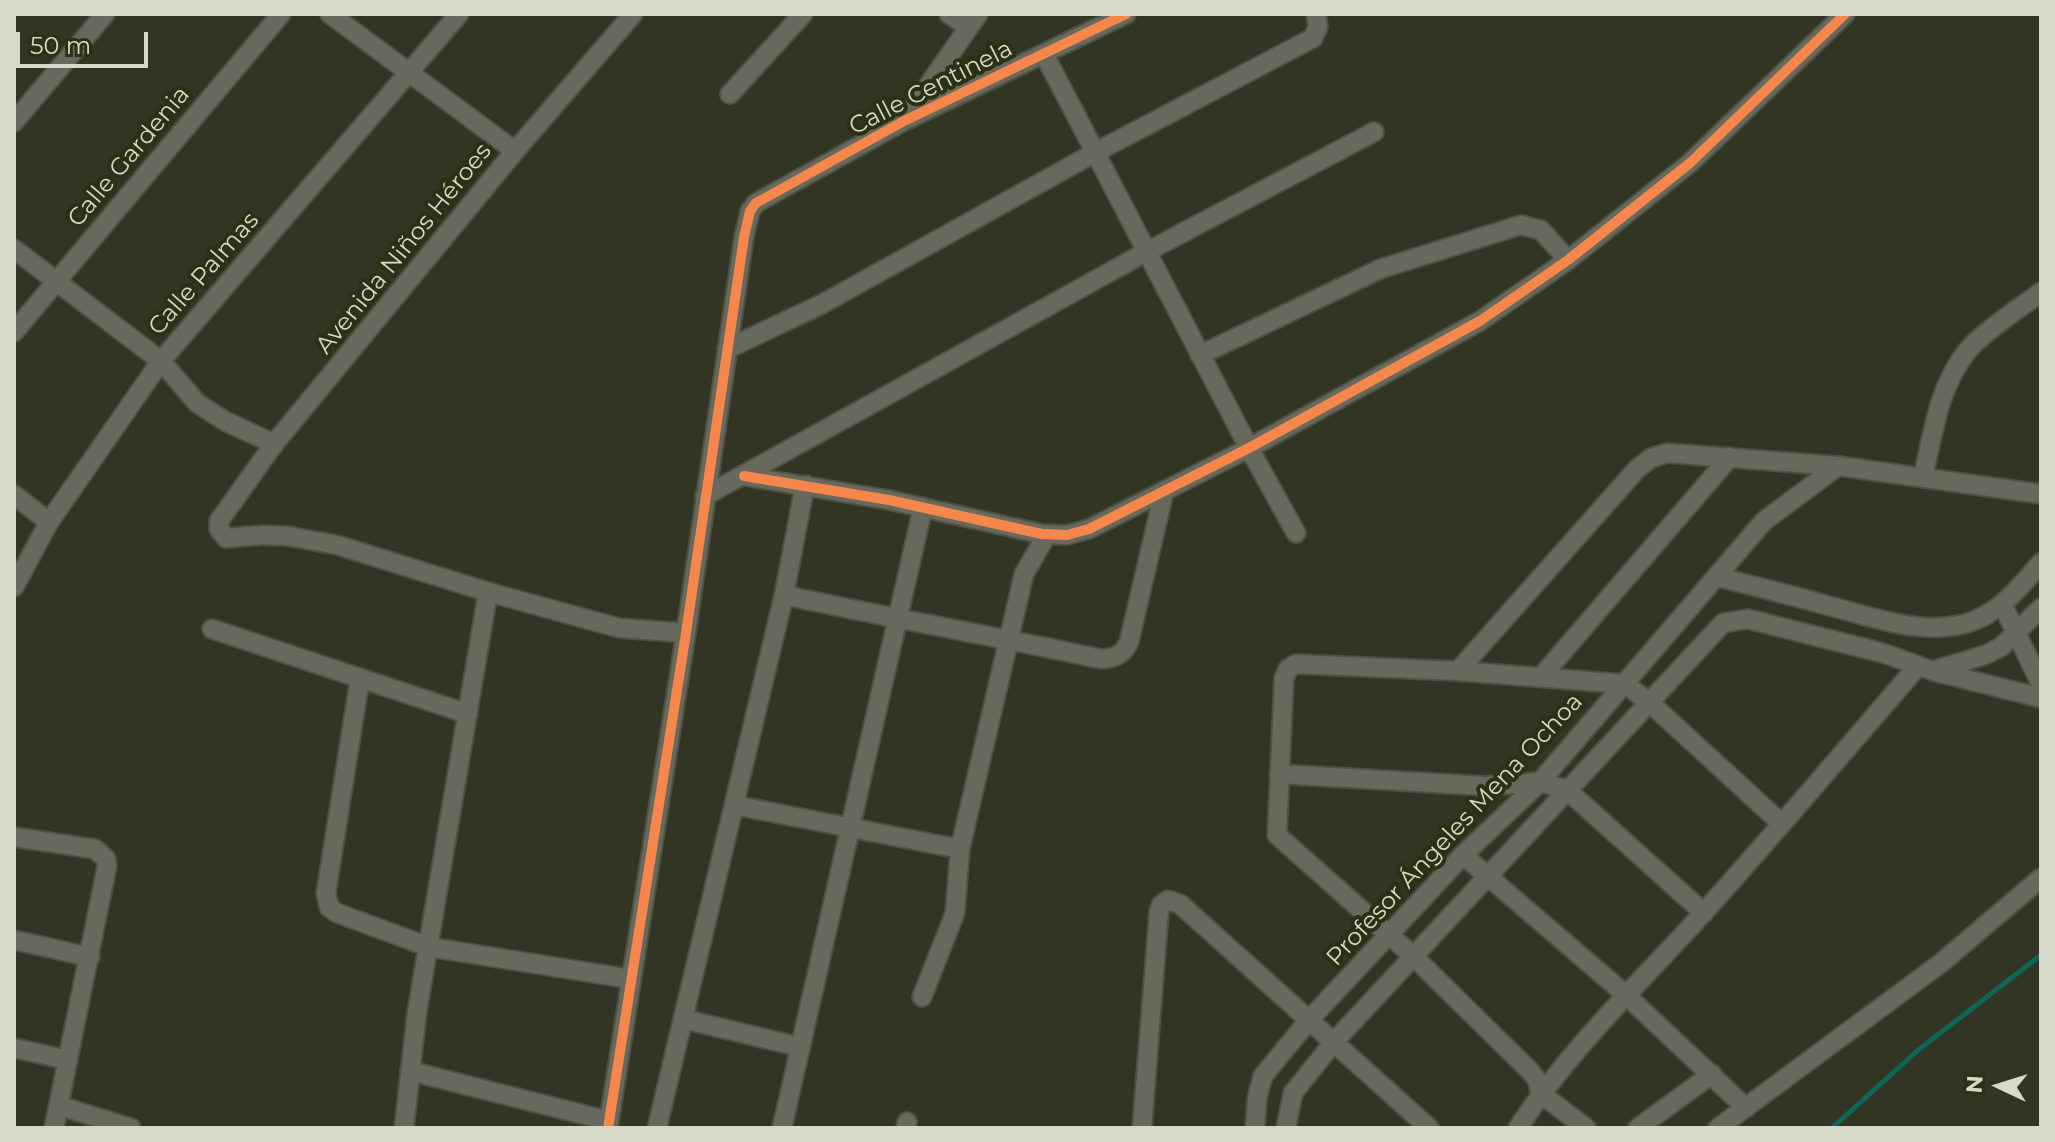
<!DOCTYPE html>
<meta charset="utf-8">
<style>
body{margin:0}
#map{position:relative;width:2055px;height:1142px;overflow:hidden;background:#323424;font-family:Montserrat,sans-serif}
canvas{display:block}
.frame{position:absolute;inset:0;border:16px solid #d7dac9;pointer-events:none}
.north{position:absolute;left:1959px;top:1046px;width:80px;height:80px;-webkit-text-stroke:6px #2c3014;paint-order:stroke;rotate:274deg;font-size:22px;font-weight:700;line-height:32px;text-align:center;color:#d7dac9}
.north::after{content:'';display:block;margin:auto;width:28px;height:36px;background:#d7dac9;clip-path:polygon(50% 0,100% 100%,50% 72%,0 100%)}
.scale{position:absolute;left:16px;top:32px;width:132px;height:36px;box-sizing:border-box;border:4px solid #d7dac9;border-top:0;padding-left:10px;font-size:24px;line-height:28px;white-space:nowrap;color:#d7dac9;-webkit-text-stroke:6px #2c3014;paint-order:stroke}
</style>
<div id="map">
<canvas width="2055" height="1142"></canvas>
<div class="frame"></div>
<div class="north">N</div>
<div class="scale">50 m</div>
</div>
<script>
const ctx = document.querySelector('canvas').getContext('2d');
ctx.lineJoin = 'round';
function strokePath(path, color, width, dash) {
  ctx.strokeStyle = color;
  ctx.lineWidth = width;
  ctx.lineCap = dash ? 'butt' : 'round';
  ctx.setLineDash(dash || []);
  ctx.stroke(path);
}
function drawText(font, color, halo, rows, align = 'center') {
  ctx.font = font + ' Montserrat,sans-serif';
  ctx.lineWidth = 8;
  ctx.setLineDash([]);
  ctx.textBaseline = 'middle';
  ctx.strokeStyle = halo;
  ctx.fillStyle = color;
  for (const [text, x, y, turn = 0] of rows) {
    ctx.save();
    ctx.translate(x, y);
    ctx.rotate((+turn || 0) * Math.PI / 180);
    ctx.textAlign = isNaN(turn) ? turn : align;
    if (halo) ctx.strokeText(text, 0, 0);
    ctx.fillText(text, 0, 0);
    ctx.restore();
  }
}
const stream = new Path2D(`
 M1832,1128L1917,1051L2041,955`);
const minor = new Path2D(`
 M330,14L515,151
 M633,14L515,151L274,444L219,521V529L226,538L263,535L287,536L337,545L488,592L619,628L686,633
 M949,14L967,26
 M1044,54L1249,448L1296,533
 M730,94L803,14
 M905,119L978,14
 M14,122L105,14
 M14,249L161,361L197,403L225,421L274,444
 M14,332L281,14
 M727,349L822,304L1096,152L1313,38L1318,27L1316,14
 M1200,355L1380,269L1521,225L1541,230L1568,260
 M744,476L889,500L1042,534L1067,535L1089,529L1249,448L1480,321L1568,260L1690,163L1845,14
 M1923,478C1933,434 1938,387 1968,350C1984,331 2020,308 2041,292
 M14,495L49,522
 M705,496L1146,252L1374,132
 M1718,577C1754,586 1790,595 1826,605C1873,617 1928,639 1976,620C2003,609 2022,584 2041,563
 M14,587L49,522L161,361L459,14
 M784,595C889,618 995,636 1101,659C1115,658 1123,655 1129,642L1164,492
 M2002,604L2041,684
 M212,629L468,714
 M1935,670L1985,655L2001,647L2041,608
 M1458,671L1637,469L1651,458L1667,453L1838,466L2041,494
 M1541,677L1730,457
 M360,678L326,893L329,907L337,913L429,947L631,979
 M1279,774L1485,786L1540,782L1567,790L1704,913
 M734,805L960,849
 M14,837L95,849L106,859L107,866L54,1128
 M1463,855L1626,995L1746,1108
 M14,940L90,957
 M922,997L955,913L960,849L1024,574L1047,534
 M683,1019L800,1047
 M14,1048L68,1060
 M410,1071L609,1121
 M60,1106L131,1128
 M404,1128L417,1012L488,592
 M608,1128L686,633L744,237L750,211L756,203L904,121L1126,14
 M657,1128L784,595L805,485
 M782,1128L923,507
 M906,1128L907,1122
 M1142,1128L1159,911L1161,905L1168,900L1180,904L1429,1128
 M1255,1128L1257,1098L1263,1076L1309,1020L1463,855L1540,782L1764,521L1838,466
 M1286,1128L1293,1093L1333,1043L1723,623L1748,619L1883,653L1933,671L2041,698
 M1518,1128C1570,1048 1641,982 1705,911C1777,831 1847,748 1917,667
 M1586,1128L1540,1093L1538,1081L1530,1071L1413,956L1277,835L1284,678L1288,669L1296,664L1458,671L1625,684L1649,702L1782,824
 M1638,1128L1712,1074
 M1718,1128L1941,963L2041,878`);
const cycleway = new Path2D(`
 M744,476L889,500L1042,534L1067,535L1089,529L1249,448L1480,321L1568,260L1690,163L1845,14
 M608,1128L686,633L744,237L750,211L756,203L904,121L1126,14`);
const streetNames = [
 ["Calle Centinela",931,88,-27],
 ["Calle Gardenia",129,157,-50],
 ["Avenida Niños Héroes",404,249,-51],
 ["Calle Palmas",204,274,-49],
 ["Profesor Ángeles Mena Ochoa",1455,830,-47]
];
strokePath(stream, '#0e6756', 5);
strokePath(minor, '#4e5042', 22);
strokePath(minor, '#67695d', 18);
strokePath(cycleway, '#f5874c', 10);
drawText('24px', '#d7dac9', '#2c3014', streetNames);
</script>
